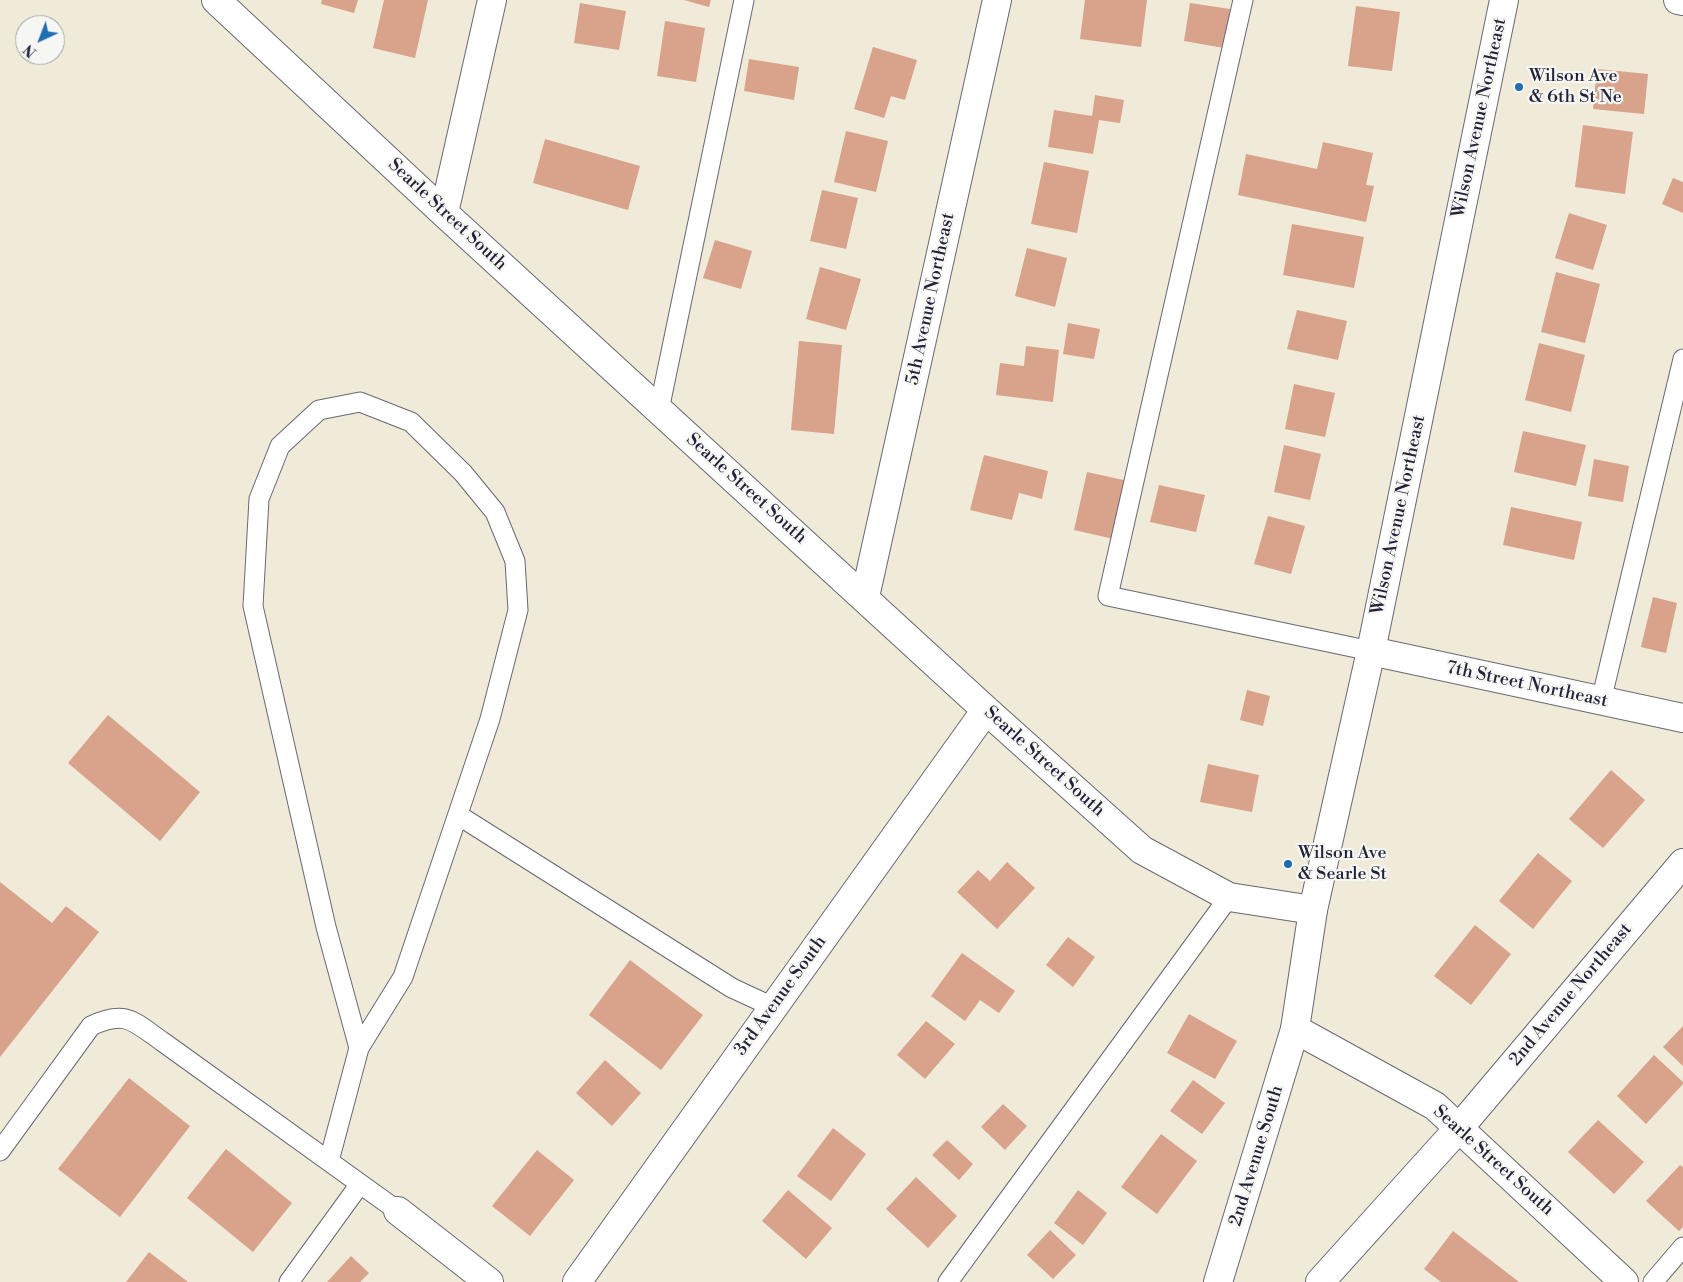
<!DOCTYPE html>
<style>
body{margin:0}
#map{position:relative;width:1683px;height:1282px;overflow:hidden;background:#efebd8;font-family:"Libre Bodoni",serif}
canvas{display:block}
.north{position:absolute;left:15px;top:15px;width:50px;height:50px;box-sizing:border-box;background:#f6f6f2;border:1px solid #a1a1a9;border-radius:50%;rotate:223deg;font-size:14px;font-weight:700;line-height:20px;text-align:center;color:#22223b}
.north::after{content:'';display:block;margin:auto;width:18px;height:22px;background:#1f6fb2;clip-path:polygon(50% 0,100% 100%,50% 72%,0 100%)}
</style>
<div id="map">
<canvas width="1683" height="1282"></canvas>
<div class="north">N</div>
</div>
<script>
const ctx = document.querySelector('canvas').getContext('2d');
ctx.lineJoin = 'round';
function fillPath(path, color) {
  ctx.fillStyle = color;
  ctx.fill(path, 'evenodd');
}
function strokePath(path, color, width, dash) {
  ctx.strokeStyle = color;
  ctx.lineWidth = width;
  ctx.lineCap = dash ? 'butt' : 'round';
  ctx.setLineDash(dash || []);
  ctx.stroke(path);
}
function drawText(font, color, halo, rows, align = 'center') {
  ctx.font = font + ' "Libre Bodoni",serif';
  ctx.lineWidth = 4.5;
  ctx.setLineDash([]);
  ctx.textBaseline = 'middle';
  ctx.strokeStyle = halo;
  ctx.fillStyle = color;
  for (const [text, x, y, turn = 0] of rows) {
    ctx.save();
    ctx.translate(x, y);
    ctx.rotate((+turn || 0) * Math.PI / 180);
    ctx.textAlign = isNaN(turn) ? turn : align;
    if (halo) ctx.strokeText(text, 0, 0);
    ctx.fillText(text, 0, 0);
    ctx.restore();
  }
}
const building = new Path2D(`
 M322,0H358L354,13L321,4Z
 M384,0H428L415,58L373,48Z
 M684,0H711L709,7Z
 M1085,0H1147L1141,47L1080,39Z
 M580,3L626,11L619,50L574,43Z
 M1190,3L1230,9L1224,48L1184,41Z
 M1356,6L1400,12L1392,71L1348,66Z
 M665,21L705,28L696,82L657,76Z
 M873,47L917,60L905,100L891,96L884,118L854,109Z
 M749,59L799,67L794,100L744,91Z
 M1597,69L1648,74L1644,114L1593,109Z
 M1095,95L1124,100L1120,123L1099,120L1093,154L1048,147L1054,110L1092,116Z
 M1583,125L1633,132L1625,194L1575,187Z
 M846,131L888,141L876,192L834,182Z
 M545,139L640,166L628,210L533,183Z
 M1323,142L1373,153L1366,185L1374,186L1366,222L1238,195L1246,154L1317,169Z
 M1044,162L1089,171L1077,233L1031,224Z
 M1673,178L1683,182V213L1662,204Z
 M822,190L858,198L846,249L810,241Z
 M1569,213L1607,225L1593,270L1555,258Z
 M1292,224L1364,237L1354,288L1283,275Z
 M715,240L752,251L741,289L703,278Z
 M1027,248L1067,258L1055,307L1015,296Z
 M820,267L861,279L846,330L806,319Z
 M1556,272L1600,284L1585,343L1541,332Z
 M1297,310L1347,321L1338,360L1287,349Z
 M1068,323L1100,329L1094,359L1063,354Z
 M799,341L842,345L834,434L791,430Z
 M1539,343L1585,355L1571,412L1525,400Z
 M1026,346L1059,350L1053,402L996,395L1000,363L1024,366Z
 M1294,384L1335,393L1325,437L1285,429Z
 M1523,431L1586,445L1576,486L1514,472Z
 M1284,445L1321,454L1310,500L1274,492Z
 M984,455L1048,471L1042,499L1019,493L1012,520L970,510Z
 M1594,459L1629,466L1623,502L1588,496Z
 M1087,472L1128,481L1114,539L1074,530Z
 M1159,485L1205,495L1196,532L1150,522Z
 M1511,507L1582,522L1574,560L1503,545Z
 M1268,516L1305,526L1291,574L1254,564Z
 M1653,597L1677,603L1666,653L1641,647Z
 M1247,690L1270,696L1263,726L1240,720Z
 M108,715L200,792L160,841L68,763Z
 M1208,764L1259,775L1252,812L1200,802Z
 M1611,770L1645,800L1603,848L1569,819Z
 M1538,853L1572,881L1533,929L1499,901Z
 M1007,862L1035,888L997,929L957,892L978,870L990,881Z
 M0,882L52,923L66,906L99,932L0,1057Z
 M1475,925L1511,954L1471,1005L1434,976Z
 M1068,937L1095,957L1073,987L1046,965Z
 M962,953L1015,991L999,1013L980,1000L965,1021L931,996Z
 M630,960L703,1015L661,1070L589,1015Z
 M1189,1014L1237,1041L1215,1079L1167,1053Z
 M926,1021L955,1044L925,1079L897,1055Z
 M1683,1026V1066L1663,1047Z
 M1654,1055L1683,1082V1084L1646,1124L1617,1096Z
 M605,1060L641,1093L612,1126L576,1093Z
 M129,1078L190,1126L120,1217L58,1169Z
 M1193,1080L1225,1103L1202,1134L1170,1111Z
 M1003,1104L1027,1126L1005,1150L981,1127Z
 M1598,1120L1644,1162L1614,1194L1568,1152Z
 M833,1128L866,1154L831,1201L797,1176Z
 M1161,1134L1197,1161L1157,1214L1121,1187Z
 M947,1140L973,1164L959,1180L932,1155Z
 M226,1149L292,1203L253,1252L187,1198Z
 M537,1150L574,1180L530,1236L492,1206Z
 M1680,1165L1683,1167V1227L1679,1231L1646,1201Z
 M916,1177L957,1216L928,1248L886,1209Z
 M788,1190L832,1228L806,1259L762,1221Z
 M1078,1190L1107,1213L1083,1245L1054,1223Z
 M1050,1230L1076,1255L1053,1279L1027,1255Z
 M1453,1231L1519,1282H1441L1424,1269Z
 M149,1252L188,1282H126Z
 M351,1256L369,1273L360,1282H327Z`);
const lane = new Path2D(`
 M1243,0L1108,596L1371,651
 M659,410L744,0
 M1601,701L1683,359
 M458,815L732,988L773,1007
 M0,1151L91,1026C126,1009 134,1022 163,1042L398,1211
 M329,1161L359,1048L403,977L490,719L518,610L515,561L495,512L463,473L411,422L360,402L319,410L280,446L259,499L253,606L326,927L359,1048
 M289,1282L360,1184
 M948,1282L1229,897
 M1653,1282L1683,1247`);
const street = new Path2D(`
 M216,0L444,213L986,710L1142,850L1229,897L1313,910
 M1678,0L1683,1
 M444,213L492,0
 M865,597L997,0
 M1371,651L1683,718
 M398,1211L489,1282
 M577,1282L986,710
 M1218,1282L1295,1029L1435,1106L1624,1282
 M1320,1282L1459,1128L1683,863`);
const secondary = new Path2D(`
 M1295,1029L1313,910L1371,651L1504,0`);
const markers = [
 [1519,87,5,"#1f6fb2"],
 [1288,864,5,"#1f6fb2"]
];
const poiNames = [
 ["Wilson Ave",1529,77],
 ["& 6th St Ne",1529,98],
 ["Wilson Ave",1298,854],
 ["& Searle St",1298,875]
];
const streetNames = [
 ["Wilson Avenue Northeast",1480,118,-78],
 ["Searle Street South",447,215,43],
 ["5th Avenue Northeast",931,299,-78],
 ["Searle Street South",746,489,42],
 ["Wilson Avenue Northeast",1399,515,-78],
 ["7th Street Northeast",1527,685,12],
 ["Searle Street South",1044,762,42],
 ["2nd Avenue Northeast",1571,995,-50],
 ["3rd Avenue South",781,996,-54],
 ["2nd Avenue South",1257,1156,-73],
 ["Searle Street South",1493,1161,42]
];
fillPath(building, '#d8a28b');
strokePath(lane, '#6a6872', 21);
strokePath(street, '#6a6872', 30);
strokePath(secondary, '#6a6872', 30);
strokePath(lane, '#fff', 19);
strokePath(street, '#fff', 28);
strokePath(secondary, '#fff', 28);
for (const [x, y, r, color] of markers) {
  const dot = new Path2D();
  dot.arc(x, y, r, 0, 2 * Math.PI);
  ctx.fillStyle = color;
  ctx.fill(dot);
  strokePath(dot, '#f6f6f2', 2);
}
drawText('18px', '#22223b', '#f6f6f2', poiNames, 'left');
drawText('18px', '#22223b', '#f6f6f2', streetNames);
</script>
